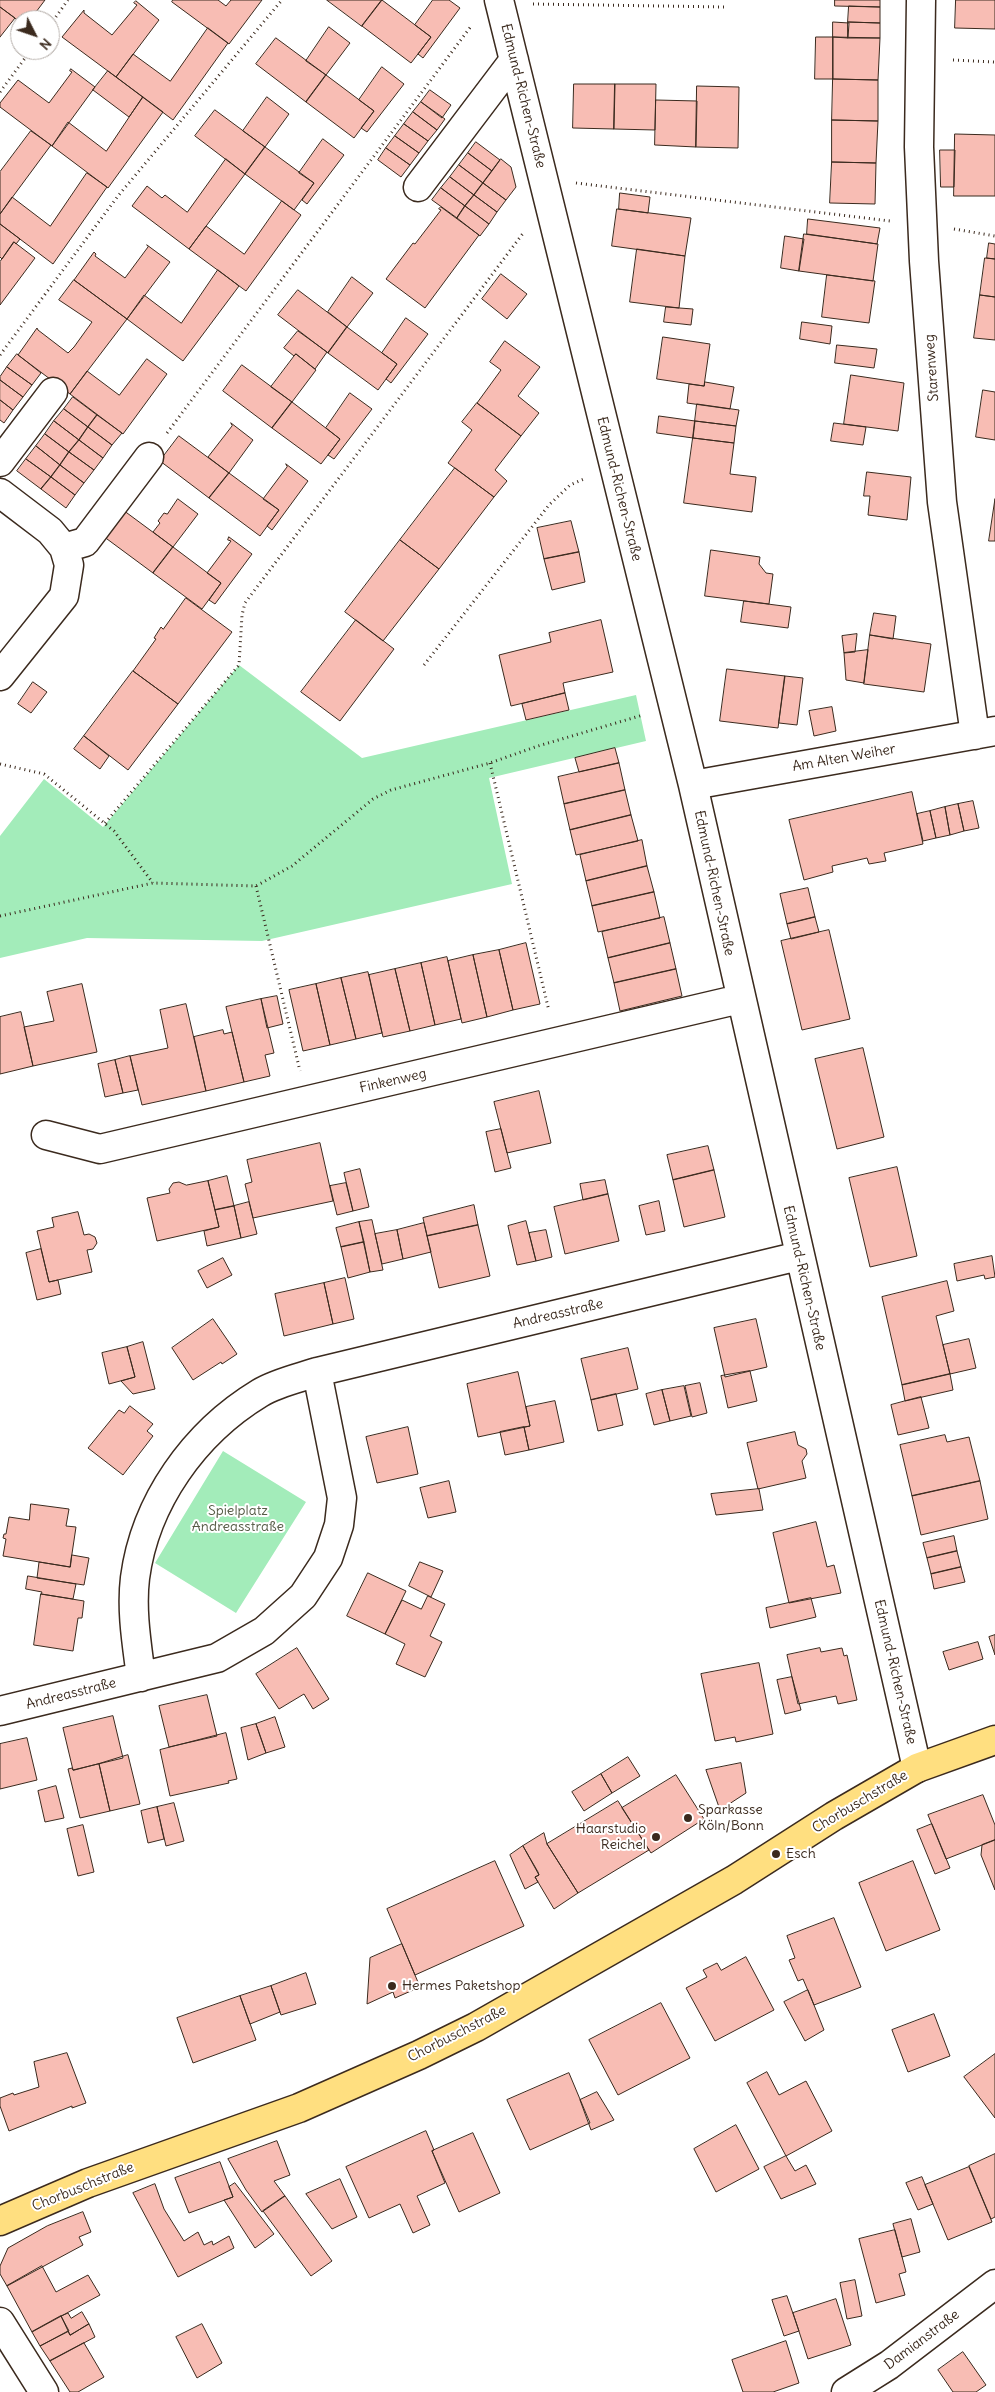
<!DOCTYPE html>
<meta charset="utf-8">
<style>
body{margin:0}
#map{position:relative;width:995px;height:2392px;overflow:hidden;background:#fff;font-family:Delius,sans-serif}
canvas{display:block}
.north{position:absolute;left:10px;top:10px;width:50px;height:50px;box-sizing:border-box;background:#fff;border:1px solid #b1aaa5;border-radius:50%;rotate:131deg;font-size:14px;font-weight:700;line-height:20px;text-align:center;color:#3b2a1e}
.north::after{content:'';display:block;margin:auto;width:18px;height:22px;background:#3b2a1e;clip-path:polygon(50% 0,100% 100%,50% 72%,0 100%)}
</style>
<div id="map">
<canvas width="995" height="2392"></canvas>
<div class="north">N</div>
</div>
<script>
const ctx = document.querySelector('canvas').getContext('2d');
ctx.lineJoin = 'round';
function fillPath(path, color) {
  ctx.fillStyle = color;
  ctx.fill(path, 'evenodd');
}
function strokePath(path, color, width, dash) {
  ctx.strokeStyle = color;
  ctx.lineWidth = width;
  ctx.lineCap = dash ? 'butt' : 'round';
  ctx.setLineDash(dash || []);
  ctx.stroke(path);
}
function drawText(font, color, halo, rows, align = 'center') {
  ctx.font = font + ' Delius,sans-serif';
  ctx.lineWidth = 4;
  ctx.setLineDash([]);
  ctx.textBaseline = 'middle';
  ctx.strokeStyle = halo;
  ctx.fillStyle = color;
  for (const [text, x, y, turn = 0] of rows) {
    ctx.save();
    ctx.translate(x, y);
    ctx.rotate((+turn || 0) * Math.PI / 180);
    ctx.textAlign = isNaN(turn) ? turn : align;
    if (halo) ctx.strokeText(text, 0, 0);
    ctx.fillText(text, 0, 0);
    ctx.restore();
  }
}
const green = new Path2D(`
 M239,665L362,758L636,695L646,741L489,778L512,884L262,941L87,938L0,958V836L44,779L103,827Z
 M223,1451L306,1502L236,1613L155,1563Z`);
const building = new Path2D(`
 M0,0H45L30,20L20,22L0,7Z
 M173,0H218L226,6L231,0H262L229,44L172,2Z
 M327,0H382L362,26Z
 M382,0L431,37L411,63L362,26Z
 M433,0H449L460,8L423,58L418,54L431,37L415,25Z
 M835,0H880V7L835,6Z
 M956,0H995V29L955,28Z
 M136,1L159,20L116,77L62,37L84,10V13L112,35L137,5L134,3Z
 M849,6L880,7V23L848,22Z
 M0,7L15,18L0,37Z
 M833,22L849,23L848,38L833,37Z
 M848,22L880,23V38H848Z
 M329,27L350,43L326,75L306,61Z
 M208,28L228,43L173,120L116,77L133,54L170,81Z
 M816,37H833V79H815Z
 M833,37L880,38L878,80L833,79Z
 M276,38L326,75L306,102L256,64Z
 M382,67L404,84L367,132L361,128L374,111L359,100Z
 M71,69L95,87L52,146L0,107V103L18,80L49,103L72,72L70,71Z
 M108,71L143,97L129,117L93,90Z
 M326,75L374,111L354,138L306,102Z
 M833,79L878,80V121L832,120Z
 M574,84H615L614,129L573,128Z
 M615,84H656L655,130L614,129Z
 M697,86L739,87L738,148L696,147Z
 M430,90L451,105L442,118L421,102Z
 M143,97L163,112L108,188L52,146L68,122L106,151Z
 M267,97L289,114L265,147L243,131Z
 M656,100L697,101L696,147L655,145Z
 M421,102L445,119L437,130L413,112Z
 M215,110L265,147L245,174L195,136Z
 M413,112L437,130L428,141L404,124Z
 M832,120L878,121L876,163L832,162Z
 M404,124L428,141L419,153L395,136Z
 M31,131L51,145L0,214V172Z
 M955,134L995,135V196H954Z
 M395,136L419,153L410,165L386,148Z
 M323,139L344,155L307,204L302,200L314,183L299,173Z
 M476,142L500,160L492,171L468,153Z
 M265,147L314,183L294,210L245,174Z
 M386,148L410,165L401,177L378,160Z
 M940,150H955L954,187H941Z
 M468,153L492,171L483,183L459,165Z
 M226,159L245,174L189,249L132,206L147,186L162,198L165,195L187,212Z
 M501,159L511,167L516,187L506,200L483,183Z
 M832,162L876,163L875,204L830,203Z
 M459,165L483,183L474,195L450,177Z
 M87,173L107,187L53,264L0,224V214L12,197L50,226Z
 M450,177L474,195L465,206L441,188Z
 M483,183L506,200L497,212L474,195Z
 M441,188L465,206L457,218L432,200Z
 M620,193L650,197L648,213L619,209Z
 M474,195L497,212L489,224L465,206Z
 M282,201L301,215L246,291L189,249L206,226L244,254Z
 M465,206L489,224L480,236L457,218Z
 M441,207L479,235L425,308L386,279L413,243L415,244L441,210L439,209Z
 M617,209L691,218L685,256L612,246Z
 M808,219L880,228L877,244L807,234Z
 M0,224L20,239L16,244L14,242L2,259L0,257Z
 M804,234L878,244L873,281L799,271Z
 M785,236L804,239L799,271L781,268Z
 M14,242L35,258L0,305V262Z
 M989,243L995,244V259L987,258Z
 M147,245L170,262L127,319L74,280L94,252L96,254L95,256L125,278L148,247Z
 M637,249L685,256L679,308L630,302Z
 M985,258L995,259V297L980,295Z
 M218,270L239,286L183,361L127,319L144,295L181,323Z
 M501,274L527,294L507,319L482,299Z
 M827,275L875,281L869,323L822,317Z
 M352,277L373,293L347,327L328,312Z
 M74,280L127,319L70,394L18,355L37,328L38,330L68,353L74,347L92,322L59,300Z
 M298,290L347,327L328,353L278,315Z
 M980,295L995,297V340L974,338Z
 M666,307L693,309L691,325L664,322Z
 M406,318L428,334L391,383L386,379L397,364L382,353Z
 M802,322L832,326L830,344L800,339Z
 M347,327L397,364L378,390L328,353Z
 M298,331L327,352L315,369L296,354L294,356L284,348Z
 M663,337L710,344L704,386L657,379Z
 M505,341L540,367L518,396L539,413L521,436L477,403L501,370L490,362Z
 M837,345L877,349L874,368L835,363Z
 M17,354L41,373L32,385L7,367Z
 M296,354L316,370L292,402L271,387Z
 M147,359L167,374L123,434L70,394L87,371L119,395Z
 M242,365L292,402L272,428L223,391Z
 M7,367L32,385L23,397L0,380V377Z
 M851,375L904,383L898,431L844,424Z
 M0,380L23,397L13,410L0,400Z
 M705,382L734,387L730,409L687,403L689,384L704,386Z
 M983,390L995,392V440L976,437Z
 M350,393L372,409L334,459L328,455L340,439L326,428Z
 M73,397L97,415L88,427L64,409Z
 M0,400L13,410L4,423L0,420Z
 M292,402L340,439L321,464L272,428Z
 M477,403L521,436L495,470L507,481L494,497L448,463L472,430L462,422Z
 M697,404L739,410L736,426L695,421Z
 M64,409L88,427L79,440L54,421Z
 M97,415L122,433L112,445L88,427Z
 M659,416L695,421L693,438L657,433Z
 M54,421L79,440L69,452L45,434Z
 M695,421L736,426L734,443L693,438Z
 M231,423L253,440L229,473L208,457L232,426Z
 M834,423L866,427L863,445L831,441Z
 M88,427L112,445L103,458L79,440Z
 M45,434L69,452L60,465L36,446Z
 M179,436L229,473L209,498L160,461Z
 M693,438L734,443L730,474L756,477L752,512L684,503Z
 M79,440L103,458L94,470L69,452Z
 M36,446L60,465L51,477L26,459Z
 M69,452L94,470L84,483L60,465Z
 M26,459L51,477L41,489L17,471Z
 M286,464L308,481L272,530L267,526L279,510L263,499L287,467Z
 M60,465L84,483L75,495L51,477Z
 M455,468L494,497L439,569L400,540Z
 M867,472L911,477L907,520L868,515L870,496H864Z
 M229,473L279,510L260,536L209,498Z
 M51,477L75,495L66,508L41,489Z
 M178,499L198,514L173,547L153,532L160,523L158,521L164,513L167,514Z
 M995,499V541H989Z
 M123,510L173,547L153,573L103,536Z
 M571,521L579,552L544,559L537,528Z
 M229,537L252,554L215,604L209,600L221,583L207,573L231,541L228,540Z
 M400,540L439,569L383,641L345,612Z
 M173,547L221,583L202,609L153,573Z
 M711,550L760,557L759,564L766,573L773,574L769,604L705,596Z
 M579,552L585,582L552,590L544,559Z
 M186,598L232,632L178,704L133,671L156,639L154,638L161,627L163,629Z
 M744,601L791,607L788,628L741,622Z
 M874,613L896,616L893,639L870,635Z
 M356,620L394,649L340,721L301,692Z
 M601,620L613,672L563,683L565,693L511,706L499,655L551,642L549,633Z
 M857,634L855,652L844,653L842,636Z
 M870,635L931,644L924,692L864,684Z
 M868,650L864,683L846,680L844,653Z
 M727,669L785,676L778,728L720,721Z
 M133,671L178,704L128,770L84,736Z
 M785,676L803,678L797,725L779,723Z
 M33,682L47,692L31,713L18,704Z
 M565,693L569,710L526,720L522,704Z
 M832,707L836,731L814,736L809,711Z
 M84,736L109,756L100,769L74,749Z
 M615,748L619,763L579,772L575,758Z
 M619,763L625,790L564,804L558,777Z
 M625,790L631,815L570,830L564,804Z
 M912,792L923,844L884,853L886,861L869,864L867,858L832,866L833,872L804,880L789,820Z
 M973,801L979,828L964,831L958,804Z
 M958,804L964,831L950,835L945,807Z
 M945,807L950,835L936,838L930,811Z
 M930,811L936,838L923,841L917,814Z
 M631,815L638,841L576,855L570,830Z
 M642,840L647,866L586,881L580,855Z
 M647,866L654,892L592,906L586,881Z
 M808,888L815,917L787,924L780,894Z
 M654,892L660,918L598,932L592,906Z
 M664,917L670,943L608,958L602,932Z
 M815,917L819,932L791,939L787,924Z
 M829,930L850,1019L802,1030L781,941Z
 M526,943L540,1004L513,1010L499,950Z
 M670,943L676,969L614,983L608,958Z
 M499,950L513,1010L487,1017L473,955Z
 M473,955L487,1017L462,1023L448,961Z
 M447,957L461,1019L435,1025L421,963Z
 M421,963L435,1025L410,1031L395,969Z
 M395,969L410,1031L383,1037L369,975Z
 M676,969L682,996L620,1011L614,983Z
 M368,972L382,1033L356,1039L341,978Z
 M341,978L356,1039L330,1045L316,984Z
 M82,984L97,1052L33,1066L24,1027L54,1021L47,992Z
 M316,984L330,1045L303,1051L289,990Z
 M277,996L283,1024L267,1028L261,999Z
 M261,999L274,1053L265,1055L270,1076L244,1082L226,1007Z
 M186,1004L206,1091L142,1105L130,1056L168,1048L160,1010Z
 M21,1012L33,1066L0,1074V1017Z
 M223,1030L224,1034L232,1032L244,1082L206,1091L194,1037Z
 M863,1048L884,1137L837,1149L815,1059Z
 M130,1056L138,1090L123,1093L115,1060Z
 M115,1060L123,1093L105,1097L98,1064Z
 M539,1091L551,1143L507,1153L494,1102Z
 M501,1129L511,1168L495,1172L486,1132Z
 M320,1143L333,1201L253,1218L245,1184L252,1182L247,1160Z
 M708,1146L714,1170L673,1180L667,1155Z
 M897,1167L917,1256L870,1267L849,1178Z
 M360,1169L369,1207L353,1211L344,1173Z
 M714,1170L725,1217L684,1227L673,1180Z
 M227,1176L234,1206L215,1210L208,1181Z
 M605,1180L608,1194L583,1200L580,1184Z
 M208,1181L219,1227L157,1241L147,1198L170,1193L169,1189L173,1183L179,1182L186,1185Z
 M346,1183L353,1211L337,1215L330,1186Z
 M608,1194L619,1241L565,1254L554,1207Z
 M659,1201L665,1231L646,1235L639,1206Z
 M249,1202L257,1234L241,1238L234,1206Z
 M474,1205L478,1225L427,1236L423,1218Z
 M234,1206L241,1238L207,1246L204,1231L219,1227L215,1210Z
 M78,1212L84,1235L89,1234L95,1237L97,1243L93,1249L87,1250L92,1272L49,1282L37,1231L54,1227L52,1218Z
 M372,1220L383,1270L370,1272L359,1222Z
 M526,1221L536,1261L517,1265L508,1226Z
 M359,1222L364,1242L341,1247L336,1228Z
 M424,1223L431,1252L403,1259L397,1230Z
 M478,1225L490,1276L439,1288L427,1236Z
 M397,1230L403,1259L382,1264L375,1234Z
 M546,1230L552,1257L536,1261L529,1233Z
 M364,1242L370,1272L348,1278L341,1247Z
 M41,1249L49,1282L58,1280L61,1294L37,1300L26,1253Z
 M992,1256L995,1277L985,1279L984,1275L957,1281L954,1264Z
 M223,1258L232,1275L207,1288L198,1271Z
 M345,1278L354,1319L333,1324L324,1283Z
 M947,1281L954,1311L936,1316L950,1374L902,1385L882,1297Z
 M324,1283L333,1324L284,1336L275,1294Z
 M213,1319L237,1354L222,1364L221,1362L193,1380L172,1348Z
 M756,1319L767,1367L725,1377L714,1328Z
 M969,1339L976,1368L950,1374L943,1345Z
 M143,1342L155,1389L133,1394L121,1381L135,1377L127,1347Z
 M127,1347L135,1377L109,1384L102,1353Z
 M628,1348L638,1389L591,1400L581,1359Z
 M750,1371L757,1401L728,1408L721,1376Z
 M518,1372L530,1426L478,1437L467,1384Z
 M950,1374L953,1390L905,1401L902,1385Z
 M700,1383L707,1413L692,1417L685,1386Z
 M684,1386L691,1416L670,1421L662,1390Z
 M662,1390L670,1421L654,1425L646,1394Z
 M616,1394L623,1425L598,1431L591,1400Z
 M921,1397L929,1428L898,1435L891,1405Z
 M555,1401L564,1442L529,1450L524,1427L530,1426L526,1407Z
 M130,1406L153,1424L147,1431L153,1436L123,1475L88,1448L119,1410L124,1413Z
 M408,1427L418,1474L377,1483L366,1437Z
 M524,1427L529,1450L505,1455L500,1432Z
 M795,1432L798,1445L806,1449L807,1454L802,1461L806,1478L758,1489L747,1443Z
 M945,1435L947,1442L969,1437L980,1481L912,1496L900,1445Z
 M449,1481L456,1512L428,1518L420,1488Z
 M980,1481L988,1519L921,1535L912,1496Z
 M759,1489L763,1510L716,1515L711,1494Z
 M31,1504L69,1509L66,1526L76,1527L70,1567L3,1556L6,1539L3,1538L4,1534H6L9,1517L29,1520Z
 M816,1522L827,1567L834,1565L841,1593L789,1603L773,1533Z
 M954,1536L957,1551L927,1558L923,1543Z
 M957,1551L961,1567L931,1574L927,1558Z
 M72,1555L89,1558L84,1585L37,1578L39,1562L70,1567Z
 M420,1562L443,1571L431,1597L409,1586Z
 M961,1567L965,1582L934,1589L931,1574Z
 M368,1573L406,1591L385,1634L347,1616Z
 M28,1576L76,1584L73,1599L41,1594L42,1592L26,1589Z
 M41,1594L84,1601L82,1618H78L73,1651L34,1645Z
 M428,1596L445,1604L430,1636L442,1642L425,1677L396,1664L405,1644L385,1634L402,1600L421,1609Z
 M811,1598L816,1617L770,1628L766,1608Z
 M995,1635V1655L989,1637Z
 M978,1642L983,1659L949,1670L943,1652Z
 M297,1648L329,1699L313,1709L304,1694L279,1709L256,1674Z
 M820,1648L821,1652L842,1648L844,1656L847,1655L857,1700L838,1704L836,1696L798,1704L787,1655Z
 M759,1663L773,1734L736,1742L735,1737L715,1741L701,1674Z
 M792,1677L801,1710L785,1714L777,1680Z
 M207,1695L217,1736L169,1747L159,1706Z
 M113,1716L123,1758L73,1770L63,1728Z
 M275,1717L285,1747L266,1753L256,1724Z
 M256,1724L266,1753L248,1760L241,1728Z
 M226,1733L237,1779L228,1781L229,1783L170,1796L160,1750Z
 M27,1738L37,1780L0,1789V1744Z
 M128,1755L140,1804L110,1811L99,1764Z
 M628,1757L640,1776L612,1793L601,1774Z
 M741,1763L746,1793L720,1810L706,1770Z
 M99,1764L110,1811L80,1818L68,1769L72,1768L73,1770Z
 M601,1774L612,1793L584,1811L572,1792Z
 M676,1775L704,1819L651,1853L622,1808Z
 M56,1786L64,1818L45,1822L38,1791Z
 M983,1795L995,1825V1840L946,1859L928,1815Z
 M618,1801L649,1850L578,1893L547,1844Z
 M174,1803L184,1841L166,1846L157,1807Z
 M157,1807L164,1839L148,1843L141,1811Z
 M932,1824L950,1868L935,1874L917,1830Z
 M83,1825L94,1872L78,1876L67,1829Z
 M544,1833L547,1844L578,1893L554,1909L535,1877L539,1875L538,1872L523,1846Z
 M995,1840V1890L981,1855L982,1845Z
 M523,1846L539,1875L535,1877L538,1882L525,1889L510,1855Z
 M495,1861L524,1926L415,1975L387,1909Z
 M913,1861L940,1930L886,1951L859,1883Z
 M834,1918L861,1987L814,2005L803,1979L798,1981L789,1960L795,1958L787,1936Z
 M402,1944L420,1987L395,1998L393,1992L367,2004L370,1958Z
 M746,1957L774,2010L715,2041L686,1988L707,1977L703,1970L717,1963L721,1970Z
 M306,1973L316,2004L281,2015L271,1986Z
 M271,1986L280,2012L250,2024L240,1996Z
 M808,1990L824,2030L805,2041L784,2002Z
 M240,1996L256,2040L193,2063L177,2018Z
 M661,2003L690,2058L618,2095L589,2040Z
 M934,2014L950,2056L908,2072L892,2030Z
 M67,2053L86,2103L72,2108V2106L9,2131L0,2106V2098L13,2093L14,2095L39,2087L34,2062Z
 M995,2054V2118L964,2077Z
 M767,2072L779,2095L806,2081L832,2131L786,2156L747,2083Z
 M569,2073L590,2123L530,2150L507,2100Z
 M597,2092L614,2120L591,2130L580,2100Z
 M736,2125L759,2169L716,2192L694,2149Z
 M426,2131L434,2150L432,2151L445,2183L417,2196L430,2225L413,2233L400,2204L369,2218L346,2167Z
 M473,2133L500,2193L459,2212L432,2151Z
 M277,2141L290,2175L274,2181L285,2196L262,2212L246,2190L228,2159Z
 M995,2154V2217L991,2219L969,2166Z
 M786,2156L795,2171L806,2165L816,2184L781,2199L764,2167Z
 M220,2162L233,2197L189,2213L175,2178Z
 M969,2167L992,2222L948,2240L925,2185Z
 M922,2177L933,2204L918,2210L906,2183Z
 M340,2179L357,2217L332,2229L306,2194Z
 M235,2183L274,2234L255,2248L224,2200L233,2197L229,2187Z
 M155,2184L164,2209L184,2241L198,2232L204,2245L212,2241L213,2245L229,2236L234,2248L178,2277L133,2193Z
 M285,2196L332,2261L311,2276L263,2211Z
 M83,2212L91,2232L79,2237L83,2245L7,2286L0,2274V2266L8,2248L47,2226Z
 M911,2219L920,2252L902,2257L893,2224Z
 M895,2230L906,2272L899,2274L905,2295L876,2303L859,2239Z
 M42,2266L56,2292L88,2275L100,2295L32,2332L7,2286Z
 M855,2280L862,2316L847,2319L840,2283Z
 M787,2296L799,2331L784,2336L772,2300Z
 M836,2299L851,2345L808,2359L793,2313Z
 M82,2312L89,2324L70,2335L61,2316L68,2313L71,2318Z
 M61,2316L69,2331L40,2346L32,2332Z
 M89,2324L95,2337L50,2361L40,2346L68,2331L70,2335Z
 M202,2324L222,2363L197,2378L176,2337Z
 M786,2341L799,2383L773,2392H743L732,2360Z
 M84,2343L104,2377L78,2392H70L50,2361Z
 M963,2352L986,2385L976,2392H953L938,2370Z`);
const path = new Path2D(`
 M533,4L726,7
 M50,25L68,0
 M953,60L995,62
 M0,92L31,50
 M576,183L890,221
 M954,229L995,236
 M0,355L118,196L282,0
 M167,433L472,25
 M424,665L549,505L570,485L584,479
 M490,763L549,1011
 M0,764L44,774L49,778L114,831L153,883
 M105,823L239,665L242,615L245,603L524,232
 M256,886L300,1071
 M0,916L153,883L256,886L292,866L373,799L391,790L490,763L538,746L643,715`);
const minor = new Path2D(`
 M499,0L693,785L917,1768
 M921,0L919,147L924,261L942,502L975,735
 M418,187L514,60
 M0,462L53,392
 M0,493L50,531L64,548L69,565L64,596L0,676
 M64,548L85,542L149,457
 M693,785L995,731
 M46,1135L100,1149L740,999
 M141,1677C137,1645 131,1611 135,1578C145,1502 194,1433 260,1393C276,1383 299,1378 317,1372L799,1256
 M0,1711L217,1658L264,1631L303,1596L328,1558L339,1525L342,1498L317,1372
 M0,2322L44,2392
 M846,2392L889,2365L995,2284`);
const major = new Path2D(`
 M0,2221L88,2183L299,2108L419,2055L476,2027L734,1880L834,1816L917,1768L995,1740`);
const markers = [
 [688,1818,5,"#3b2a1e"],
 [656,1837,5,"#3b2a1e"],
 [776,1854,5,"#3b2a1e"],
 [392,1986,5,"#3b2a1e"]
];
const streetNames = [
 ["Edmund-Richen-Straße",523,96,76],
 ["Starenweg",932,368,-94],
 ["Edmund-Richen-Straße",619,489,76],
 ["Am Alten Weiher",844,758,-10],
 ["Edmund-Richen-Straße",714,883,78],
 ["Finkenweg",393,1081,-13],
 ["Edmund-Richen-Straße",804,1278,77],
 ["Andreasstraße",558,1314,-13],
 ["Edmund-Richen-Straße",895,1672,77],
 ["Andreasstraße",71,1694,-14],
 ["Chorbuschstraße",860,1802,-31],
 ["Chorbuschstraße",457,2034,-27],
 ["Chorbuschstraße",83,2187,-22],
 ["Damianstraße",922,2340,-37]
];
const parkNames = [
 ["Spielplatz",238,1511],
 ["Andreasstraße",238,1527]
];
const poiNames = [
 ["Sparkasse",698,1810],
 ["Köln/Bonn",698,1826],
 ["Haarstudio",646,1829,"right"],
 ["Reichel",646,1845,"right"],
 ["Esch",786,1854],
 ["Hermes Paketshop",402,1986]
];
fillPath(green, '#a3ecba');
fillPath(building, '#f8bdb4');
strokePath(building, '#3b2a1e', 1);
strokePath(minor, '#3b2a1e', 31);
strokePath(major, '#3b2a1e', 31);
strokePath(path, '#3b2a1e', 3, [1, 4]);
strokePath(minor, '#fff', 28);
strokePath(major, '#ffdf80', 28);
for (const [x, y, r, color] of markers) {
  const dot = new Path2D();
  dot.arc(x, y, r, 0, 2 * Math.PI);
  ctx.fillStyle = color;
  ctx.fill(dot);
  strokePath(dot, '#fff', 2);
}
drawText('14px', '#3b2a1e', '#fff', streetNames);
drawText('14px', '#555a45', '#fff', parkNames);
drawText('14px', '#3b2a1e', '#fff', poiNames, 'left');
</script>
